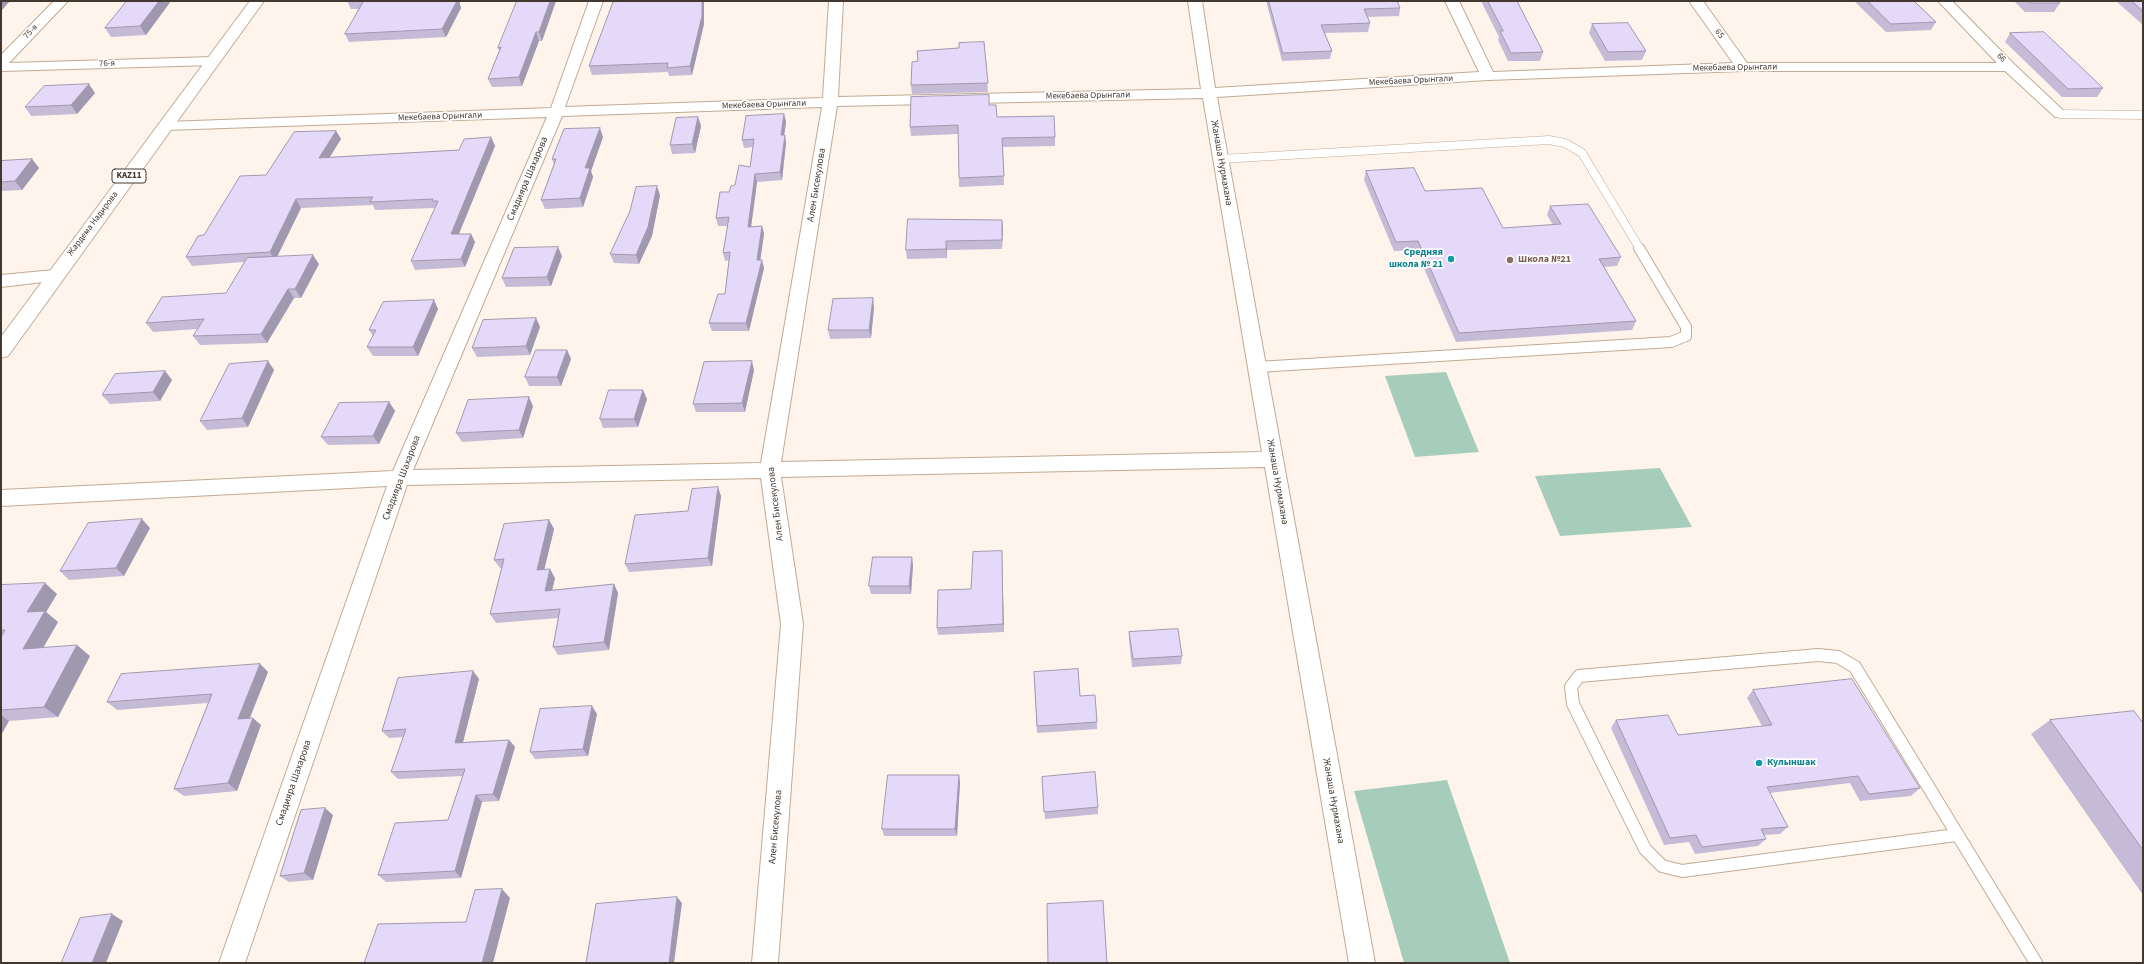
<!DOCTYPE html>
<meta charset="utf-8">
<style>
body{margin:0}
#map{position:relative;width:2144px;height:964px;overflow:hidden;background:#fef4eb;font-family:"Source Sans 3",sans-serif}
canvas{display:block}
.frame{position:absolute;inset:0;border:2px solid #42382f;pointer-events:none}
</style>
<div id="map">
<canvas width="2144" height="964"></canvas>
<div class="frame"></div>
</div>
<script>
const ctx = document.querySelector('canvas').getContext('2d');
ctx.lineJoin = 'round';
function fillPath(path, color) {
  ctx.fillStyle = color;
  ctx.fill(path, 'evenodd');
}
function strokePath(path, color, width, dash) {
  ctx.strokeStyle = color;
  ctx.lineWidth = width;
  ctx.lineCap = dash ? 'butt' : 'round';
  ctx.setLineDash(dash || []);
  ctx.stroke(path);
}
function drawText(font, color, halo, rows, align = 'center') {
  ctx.font = font + ' "Source Sans 3",sans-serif';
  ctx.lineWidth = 3.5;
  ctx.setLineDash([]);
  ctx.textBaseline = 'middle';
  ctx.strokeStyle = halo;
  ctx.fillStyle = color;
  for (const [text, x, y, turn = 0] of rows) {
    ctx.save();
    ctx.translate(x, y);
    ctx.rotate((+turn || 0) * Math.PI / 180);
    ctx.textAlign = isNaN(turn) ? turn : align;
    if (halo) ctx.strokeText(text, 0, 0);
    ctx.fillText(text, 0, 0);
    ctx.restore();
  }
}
const green = new Path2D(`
 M1446,372L1479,452L1415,457L1385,376Z
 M1660,468L1692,527L1560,536L1535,476Z
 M1447,780L1510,963H1404L1354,791Z`);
const serviceFar2 = new Path2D(`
 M2060,114L2143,115
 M1220,159L1549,140L1565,143L1582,153L1640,249`);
const serviceFar1 = new Path2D(`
 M1257,367L1671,342L1686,336V327L1639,248`);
const service = new Path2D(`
 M1956,835L1682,871L1662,866L1645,849L1573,704L1571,687L1579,676L1818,655L1838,657L1855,667L2036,963`);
const minor = new Path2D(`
 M54,1H68L9,63L213,57L220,61L213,65L1,71V55Z
 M589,1H603L565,107L823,98L829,1H843L838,97L1201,89L1188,1H1202L1215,88L1479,72L1445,1H1459L1493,72L1733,63L1689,1H1703L1747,63H1997L1938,1H1952L2014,64L2067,114L2065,117H2055L2005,71H1743L1488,80L1217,97L1375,963H1349L1265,467L781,477L803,624L778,963H752L781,624L761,478L407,485L245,963H219L387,486L1,506V490L393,471L547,117L166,130L161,129L159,126L161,123L166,122L551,108ZM1203,98L1262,452L781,462L837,106ZM822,107L761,463L413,470L562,116Z
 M54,270L60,272L63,276L60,280L1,287V275Z`);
const trunk = new Path2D(`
 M250,1H264L8,356L1,358V337Z`);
const wall = new Path2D(`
 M1,1H15L14,2H9L1,11Z
 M127,1H171L146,35L111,37L105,28Z
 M347,1H459L461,8L446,37L349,42L345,34L359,9H351Z
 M556,1L542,41H539L522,86L492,87L488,79L499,51L498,48Z
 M1266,1H1397L1400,8L1399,16L1367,17L1370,23L1368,32L1325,33L1332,51L1330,59L1282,61Z
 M1481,1H1517L1543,52L1540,61H1508L1498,40L1499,37Z
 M1854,1H1914L1936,22L1931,30L1886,32Z
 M2014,1H2058L2060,3L2054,12H2025Z
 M2116,1H2143V25Z
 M704,24L692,75L669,76L668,72L592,75L589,66Z
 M1592,24L1646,51L1642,60L1605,61L1589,33Z
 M2010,33L2103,88L2097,97H2062L2005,42Z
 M984,42L988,92L912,94L911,85L918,61L959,48Z
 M95,93L77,114L31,116L25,107Z
 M989,105L997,117L1055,137V146L1003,147L1004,185L959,187V178L958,134L911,136L910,127Z
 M784,114L786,122L784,135L786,143L782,180L757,182L751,227L762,226L764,234L760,260L764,268L749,331H712L709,323L725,294L729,260L725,261L723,253L728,226H718L716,218L729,192L735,185L750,167L753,147L744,148L742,140Z
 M698,117L701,126L695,153L672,154L670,145Z
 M336,131L341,139L330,157L459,150L491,137L495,146L459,234H471L475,242L465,267L415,270L411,261L435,208L375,210L373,205L301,208L277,257L319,264L301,298H294L267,343L200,345L193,336L198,329L153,332L146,323L226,293L244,262L192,266L186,257L204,235L266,175Z
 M603,137L591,171L593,177L583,207L545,209L541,200L554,164L552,159Z
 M32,159L39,168L22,190L1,191V161Z
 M1366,171L1425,191L1503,228L1553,225L1547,215L1550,206L1621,257L1617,266L1604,267L1636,321L1632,330L1456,342L1416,250L1394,251L1364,180Z
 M660,195L652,236L639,264L614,263L610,254Z
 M1003,228L1002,249L947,250V258L907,259L906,250Z
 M562,256L551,286L506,287L502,278Z
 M434,300L438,309L418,356H373L367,347L373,336L369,330Z
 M874,307L871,338L830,339L828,330Z
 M536,318L540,327L530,355L477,357L472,348Z
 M567,350L571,359L561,386H529L525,377Z
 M268,361L274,370L248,427L207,430L200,421Z
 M754,370L745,412H696L693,404Z
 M165,371L172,380L160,401L110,404L102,395Z
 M647,399L638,427L603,428L600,419Z
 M389,402L395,411L379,444L328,445L321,437Z
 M533,406L523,438L462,442L456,433Z
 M721,496L712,566L629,572L625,564L688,511Z
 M549,520L554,529L544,570L555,578L552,590L614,584L618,593L609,650L558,655L553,647L558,618L496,623L490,614L502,568H500L494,560Z
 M150,528L124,576L69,580L60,571Z
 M1002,559L1004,632L938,635L937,628L971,589Z
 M913,565L911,594H871L869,586Z
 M1,585L57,594L46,612L58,622L43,648L90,656L58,717L9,721L1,735Z
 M1129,632L1182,656L1181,664L1132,667L1129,640Z
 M260,664L268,672L250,718L261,725L237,791L184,796L174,789L208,703L117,710L107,702Z
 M473,671L479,679L463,742L509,740L515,747L499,801L482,802L461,878L386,882L378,875L448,820L463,776L398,779L391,772L404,737L389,738L382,731Z
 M1034,672L1097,722V729L1037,733Z
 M1753,690L1920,788L1911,796L1860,801L1850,783L1770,793L1788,827L1780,834L1764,835L1766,839L1758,846L1695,854L1689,842L1664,845L1611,728L1616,720L1678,735L1762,726L1747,698Z
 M597,714L588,756L535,759L530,752Z
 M2050,720L2143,723V895L2031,734Z
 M1042,777L1098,807V814L1045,819Z
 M960,782L957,836H884L882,829Z
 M333,815L313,880L289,882L280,876Z`);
const shadedWall = new Path2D(`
 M1,1H8L9,2L1,11Z
 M159,1H171L146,35L140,26Z
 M452,1H459L461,8L446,37L442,29Z
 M550,1H556L542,41L539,32Z
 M702,1H704V24L692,75L690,66Z
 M536,32L539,41L522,86L519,77Z
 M89,84L95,93L77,114L71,105Z
 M784,114L786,122L783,143L781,135Z
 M698,117L701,126L695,153L692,144Z
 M600,128L603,137L591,171L593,177L583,207L580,198L585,168Z
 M336,131L341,139L324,166L319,158Z
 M785,135L786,143L782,180L780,172Z
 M491,137L495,146L455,243L451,234Z
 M32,159L39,168L22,190L15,181Z
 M755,174L757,182L750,235L748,227Z
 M657,186L660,195L652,236L639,264L636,255Z
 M296,199L301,208L275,261L270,252Z
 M1002,220L1003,228L1002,249Z
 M762,226L764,234L759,269L757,260Z
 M471,234L475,242L465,267L461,259Z
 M946,241L947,250V258L946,249Z
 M558,247L562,256L551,286L547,277Z
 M313,255L319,264L301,298L295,289Z
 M762,260L764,268L749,331L746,323Z
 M288,289L294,298L267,343L261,334Z
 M873,298L874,307L871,338L869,330Z
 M434,300L438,309L418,356L413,347Z
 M536,318L540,327L530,355L526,346Z
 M567,350L571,359L561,386L557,377Z
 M268,361L274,370L248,427L242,418Z
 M752,361L754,370L745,412L742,403Z
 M165,371L172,380L160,401L153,392Z
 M643,390L647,399L638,427L634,419Z
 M529,397L533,406L523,438L519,430Z
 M389,402L395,411L379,444L373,436Z
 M718,487L721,496L712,566L708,558Z
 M142,519L150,528L124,576L116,568Z
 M549,520L554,529L542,579L537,570Z
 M1002,551V559L1004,632L1003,624Z
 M912,557L913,565L911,594L909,586Z
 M550,569L555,578L550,599L545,591Z
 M45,583L57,594L46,612L58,622L36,660L23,649L27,612Z
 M614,584L618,593L609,650L604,642Z
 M77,645L90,656L58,717L44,707Z
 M260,664L268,672L246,727L238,719Z
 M473,671L479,679L461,750L455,743Z
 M592,706L597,714L588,756L583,749Z
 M1,715L9,721L1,735Z
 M253,718L261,725L237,791L228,783Z
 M509,740L515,747L499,801L493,794Z
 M959,775L960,782L957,836L955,829Z
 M476,795L482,802L461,878L455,871Z
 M325,808L333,815L313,880L304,873Z
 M502,889L510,898L493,963H482Z
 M677,897L682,903L674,963H669Z
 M112,914L123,921L106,963H92Z`);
const building = new Path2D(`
 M127,1H159L140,26L105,28Z
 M364,1H457L442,29L345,34Z
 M517,1H550L539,32H536L519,77L488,79L501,47L498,48Z
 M642,1H702V16L690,66L667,68L668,63L589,66L613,2Z
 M1269,1H1397L1400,8L1364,9L1370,23L1321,25L1332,51L1283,53Z
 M1488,1H1517L1543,52L1511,53L1500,31H1503Z
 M1868,1H1914L1936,22L1891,24Z
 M2028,1H2058L2060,3H2031Z
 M2132,1H2143V11Z
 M1628,23L1646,51L1608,52L1592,24Z
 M2044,32L2103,88L2068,89L2010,33Z
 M984,42L988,83L911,85L912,62L918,61L917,51L959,48V43Z
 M89,84L71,105L25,107L44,86Z
 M989,95V105H996L997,117L1054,116L1055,137L1002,138L1004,176L959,178L958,125L910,127L911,97Z
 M784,114L781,135H785L780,172L755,174L748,227L762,226L757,260H762L746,323H709L718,294H725L730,252L723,253L729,217L716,218L720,192H729L731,186L735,185L739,165L750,167L754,139L742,140L746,116Z
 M698,117L692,144L670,145L676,118Z
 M600,128L585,168H590L580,198L541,200L556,159H552L564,129Z
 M336,131L319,158L459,150L464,139L491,137L451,234H471L461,259L411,261L438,201H432L433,199L370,202L373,197L296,199L270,252L186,257L198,236L204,235L240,176L266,175L294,132Z
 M32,159L15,181L1,182V161Z
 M1414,168L1425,191L1482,188L1503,228L1561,224L1550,206L1588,204L1621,257L1599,259L1636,321L1459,333L1418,241L1396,242L1366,171Z
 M657,186L648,227L636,255L610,254L630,211L636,187Z
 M908,219L1002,220V240L946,241V249L906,250Z
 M558,247L547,277L502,278L514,248Z
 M313,255L295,289H288L261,334L193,336L204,319L146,323L162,297L226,293L247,258Z
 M873,298L869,330H828L833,299Z
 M434,300L413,347H367L376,330H369L383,302Z
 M536,318L526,346L472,348L483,320Z
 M536,350H567L557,377H525Z
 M268,361L242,418L200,421L229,364Z
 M752,361L742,403L693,404L704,362Z
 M165,371L153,392L102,395L115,374Z
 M609,390H643L634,419H600Z
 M529,397L519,430L456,433L468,400Z
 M389,402L373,436L321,437L339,403Z
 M718,487L708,558L625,564L635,515L688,511L692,489Z
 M142,519L116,568L60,571L88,523Z
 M549,520L537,570L550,569L545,591L614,584L604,642L553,647L560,609L490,614L504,559L494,560L504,524Z
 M1002,551L1003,624L937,628L938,590L971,589L973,552Z
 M873,557H912L909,586H869Z
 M45,583L27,612L45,611L23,649L77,645L44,707L1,710V637L5,630H1V585Z
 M1178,629L1182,656L1133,659L1129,632Z
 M260,664L238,719L253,718L228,783L174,789L212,694L107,702L121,674Z
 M1078,669L1080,696L1095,695L1097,722L1037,726L1034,672Z
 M473,671L455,743L509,740L493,794L476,795L455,871L378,875L395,823L448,820L465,769L391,772L406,729L382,731L398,678Z
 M1852,679L1920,788L1869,794L1858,776L1767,787L1788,827L1761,829L1766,839L1702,847L1696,835L1670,838L1616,720L1668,715L1678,735L1772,725L1753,690Z
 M592,706L583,749L530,752L540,709Z
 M2134,711L2143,723V850L2050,720Z
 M1095,772L1098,807L1044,812L1042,777Z
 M888,775H959L955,829H882Z
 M325,808L304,873L280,876L301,810Z
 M502,889L482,963H364L378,924L466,922L475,890Z
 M677,897L669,963H586L596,904Z
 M1103,901L1107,963H1048L1047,904Z
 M112,914L92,963H61L80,918Z`);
const markers = [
 [1451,259,4,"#0f9aa8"],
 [1510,260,4,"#8d6e63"],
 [1759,763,4,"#0f9aa8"]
];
const farStreetnames = [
 ["75-я",31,32,-46],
 ["65",1719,34,54],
 ["66",2001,58,46],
 ["76-я",107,64,-2],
 ["Мекебаева Орынгали",1735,68,-1],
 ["Мекебаева Орынгали",1411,81,-3],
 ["Мекебаева Орынгали",1088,96,-1],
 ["Мекебаева Орынгали",764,105,-2],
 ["Мекебаева Орынгали",440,117,-2],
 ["Жардема Надирова",93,224,-53]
];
const shields = [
 [129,176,34]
];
const shieldNames = [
 ["KAZ11",129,176]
];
const streetNames = [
 ["Жанаша Нурмахана",1221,163,80],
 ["Смадияра Шахарова",528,179,-67],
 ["Ален Бисекулова",817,185,-81],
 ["Смадияра Шахарова",402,478,-69],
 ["Жанаша Нурмахана",1277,482,80],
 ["Ален Бисекулова",776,504,-97],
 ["Смадияра Шахарова",294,783,-71],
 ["Жанаша Нурмахана",1333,801,80],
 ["Ален Бисекулова",776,827,-85]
];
const cultureNames = [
 ["Средняя",1443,253],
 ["школа № 21",1443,265],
 ["Кулыншак",1767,763,"left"]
];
const educationNames = [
 ["Школа №21",1518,260]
];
fillPath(green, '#a6cdba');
strokePath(serviceFar2, '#c2aa94', 9);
strokePath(serviceFar1, '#c2aa94', 12);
strokePath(service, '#c2aa94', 14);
strokePath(minor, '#c2aa94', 2);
strokePath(trunk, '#c2aa94', 2);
strokePath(serviceFar2, '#fff', 8);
strokePath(serviceFar1, '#fff', 10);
strokePath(service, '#fff', 12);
fillPath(minor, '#fff');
fillPath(trunk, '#fff');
fillPath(wall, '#c5bbd7');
fillPath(shadedWall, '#a098af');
fillPath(building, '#e5d9fa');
strokePath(building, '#a098af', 1);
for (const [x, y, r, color] of markers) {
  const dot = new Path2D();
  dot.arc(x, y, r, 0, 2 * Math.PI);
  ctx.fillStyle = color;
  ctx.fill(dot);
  strokePath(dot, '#fff', 1.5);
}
drawText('9px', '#42382f', '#fff', farStreetnames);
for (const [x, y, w] of shields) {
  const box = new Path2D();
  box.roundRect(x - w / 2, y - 7, w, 14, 3);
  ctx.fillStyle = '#fff';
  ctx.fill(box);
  strokePath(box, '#42382f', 1);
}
drawText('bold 9px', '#42382f', null, shieldNames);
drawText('10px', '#42382f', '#fff', streetNames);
drawText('bold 10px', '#0d838f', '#fff', cultureNames, 'right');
drawText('bold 10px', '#785e54', '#fff', educationNames, 'left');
</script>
